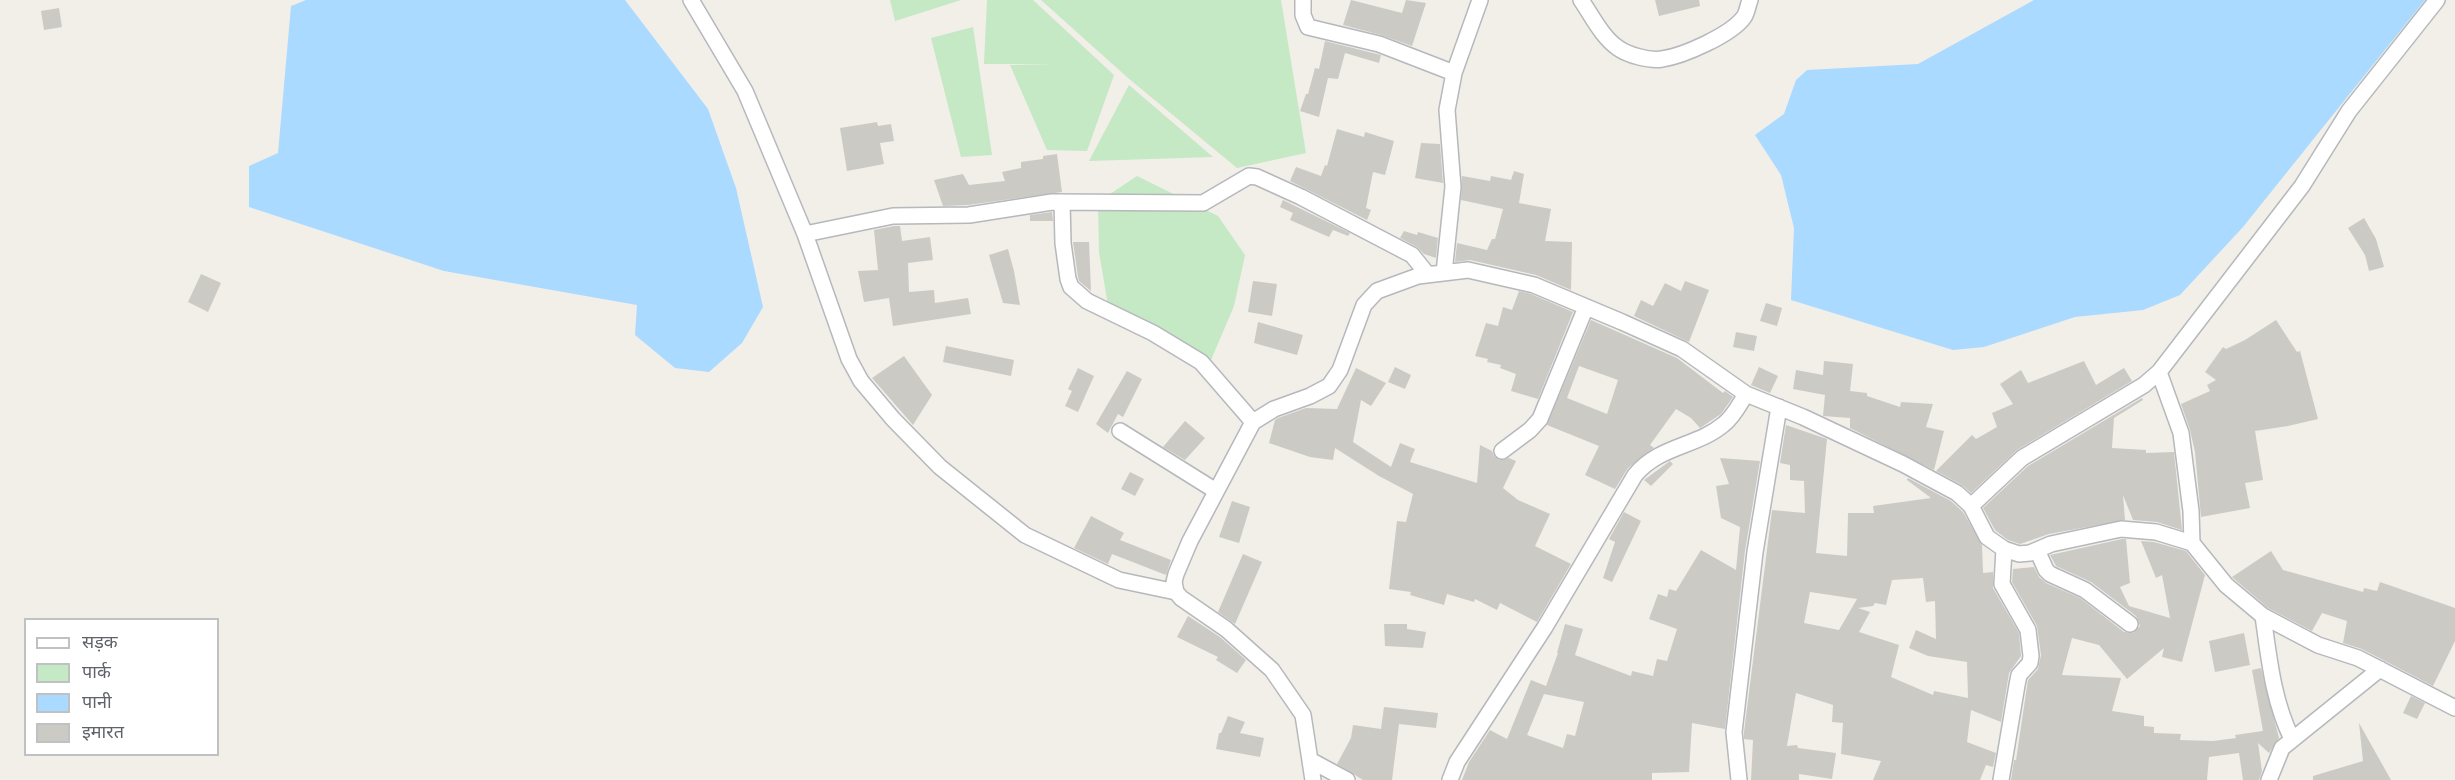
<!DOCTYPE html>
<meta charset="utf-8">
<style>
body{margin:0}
#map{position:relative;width:2455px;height:780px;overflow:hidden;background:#f1efe8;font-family:Helvetica,"Noto Sans Devanagari",sans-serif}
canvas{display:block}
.legend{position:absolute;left:24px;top:618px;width:195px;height:138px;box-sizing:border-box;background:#fff;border:2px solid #bfc1c3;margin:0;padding:8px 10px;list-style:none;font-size:18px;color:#5f6368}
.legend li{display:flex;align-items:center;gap:12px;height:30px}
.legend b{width:30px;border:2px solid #bfc1c3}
</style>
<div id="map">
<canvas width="2455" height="780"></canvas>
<ul class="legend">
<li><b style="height:8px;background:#fff"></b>सड़क</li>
<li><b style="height:16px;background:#c5e8c5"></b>पार्क</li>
<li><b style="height:16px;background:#aadaff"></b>पानी</li>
<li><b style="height:16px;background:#cccac5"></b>इमारत</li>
</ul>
</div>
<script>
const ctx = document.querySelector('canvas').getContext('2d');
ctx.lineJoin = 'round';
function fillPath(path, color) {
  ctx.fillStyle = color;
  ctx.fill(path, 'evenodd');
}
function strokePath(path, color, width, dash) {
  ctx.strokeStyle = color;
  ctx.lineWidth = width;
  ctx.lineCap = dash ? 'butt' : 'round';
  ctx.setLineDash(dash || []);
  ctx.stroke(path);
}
const green = new Path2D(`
 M890,0H961L895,21Z
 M987,0H1033L1114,75L1087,151L1047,150L1010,65L1056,64H984Z
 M1041,0H1281L1306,153L1237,168L1128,78Z
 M973,27L992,155L961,157L931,38Z
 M1129,85L1213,157L1089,161Z
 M1137,176L1218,216L1245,255L1234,306L1211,360L1108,305L1099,252L1098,202Z`);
const water = new Path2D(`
 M306,0H625L708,109L736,188L763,307L742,343L709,372L675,368L635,335L637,305L444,271L249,207V166L278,153L291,6Z
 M2034,0H2425L2243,227L2180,295L2143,310L2075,317L1984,347L1953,350L1791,300L1794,228L1781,175L1755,135L1784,114L1796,80L1807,70L1918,64Z`);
const building = new Path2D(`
 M1351,0L1402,13L1406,0L1426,3L1412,46L1381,35L1343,25Z
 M1655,0H1699L1700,6L1659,16Z
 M59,8L62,27L44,30L41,11Z
 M1325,41L1381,55L1379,63L1345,53L1338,79L1328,78L1319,117L1300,111L1306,94H1308L1315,68L1319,69Z
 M877,122L878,126L891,124L894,141L880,143L884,164L847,171L840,128Z
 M1337,129L1364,137L1365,132L1394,141L1385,175L1373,172L1366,208L1371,210L1367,220L1290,181L1296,167L1321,176L1325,165L1327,166Z
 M1421,143L1440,144L1443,183L1415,178Z
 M1057,154L1062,192L968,205L943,206L934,180L963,174L969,185L1005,181L1002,172L1021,168V162L1043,159V156Z
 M1514,171L1524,174L1519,203L1551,209L1545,241L1572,242L1571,290L1536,275L1470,260L1455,262L1457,243L1487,250L1492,239H1495L1503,209L1461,200L1462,176L1490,181L1491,176L1511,180Z
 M1283,200L1350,233L1348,236L1333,230L1329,237L1290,220L1293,213L1280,207Z
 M1052,212L1053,221H1030V215Z
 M2364,218L2376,239L2384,267L2369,271L2365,255L2348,228Z
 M894,226H900L902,241L930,237L933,260L908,263L909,292L934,290L935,303L968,298L971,314L893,326L889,298L864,302L858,271L878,270L874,230Z
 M1404,231L1417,235L1418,232L1438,238L1436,258L1424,254L1417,247L1400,238Z
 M1073,242H1089L1091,291L1079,281L1078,277Z
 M1008,249L1014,271L1020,305L1003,303L989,255Z
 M201,274L221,283L208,312L188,302Z
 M1253,281L1277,284L1272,316L1248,312Z
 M1685,281L1709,290L1689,342L1634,316L1641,300L1653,306L1665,283L1681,291Z
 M1519,291L1531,294L1573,312L1538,399L1511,391L1516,374L1500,368L1501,365L1487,362L1488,359L1475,356L1486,323L1498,326L1503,307L1512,310Z
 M1766,303L1782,308L1777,326L1760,321Z
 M1591,320L1677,358L1723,393L1725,391L1733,397L1721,414L1700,428L1691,418L1676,409L1650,445L1654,448L1628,468L1615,489L1585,475L1599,446L1547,425ZM1579,366L1618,380L1607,414L1567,398Z
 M2276,320L2297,352L2300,351L2318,419L2288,426L2255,431L2263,480L2245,483L2250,508L2201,517L2195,452L2190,430L2181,404L2210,391L2207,385L2216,380L2205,372L2223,347L2226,349L2245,340Z
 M1258,322L1303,335L1297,355L1254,343Z
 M1736,332L1757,336L1754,351L1733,347Z
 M946,346L1014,360L1011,376L943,362Z
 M904,356L932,395L913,425L872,378Z
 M1824,361L1853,364L1850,391L1867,393V396L1900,407L1901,402L1933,404L1926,427L1944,431L1934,470L1850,428V418L1823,416L1825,395L1793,389L1796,370L1823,375Z
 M2084,361L2096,385L2124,368L2132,381L2017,450L1971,493L1962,485L1936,471L1972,435L1976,439L1997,427L1992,413L2013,404L2000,384L2021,370L2028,383Z
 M1395,367L1411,375L1405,389L1388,382Z
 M1759,367L1778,376L1770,393L1751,385Z
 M1078,368L1094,376L1078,412L1065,406L1072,391L1068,389Z
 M1356,368L1386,383L1371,406L1361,400L1353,442L1391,467L1400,443L1415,449L1410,462L1477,483L1480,445L1492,451L1494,456L1499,460L1509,458L1516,461L1503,488L1518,500L1550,514L1535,546L1571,564L1537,622L1500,603L1497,610L1475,599L1474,602L1447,594L1444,605L1410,595L1411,592L1389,589L1397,521L1406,522L1413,494L1379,476L1335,448L1333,460L1310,457L1269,443L1275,420L1278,418L1306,408L1337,409Z
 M1127,371L1142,379L1123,417L1118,414L1108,433L1096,424Z
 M2142,398L2143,400L2114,418L2112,448L2146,450V453L2174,452L2182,530L2157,522L2133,520L2123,495L2125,520L2049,534L2020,544L2008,540L1995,530L1983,508L2028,466Z
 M1185,421L1205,438L1185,460L1163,447Z
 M1786,425L1827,439L1816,553L1847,556L1848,513H1874L1873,506L1931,498L1907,480L1908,478L1951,501L1963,512L1982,545L1983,573L1993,572V588L2019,633L2021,656L2009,673L2001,722L1971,710L1967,742L1996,753L1993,767L1986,765L1980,780H1873L1881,761L1841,754L1843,723L1832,722L1833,705L1796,693L1787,746L1797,745L1798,748L1836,753L1832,779L1799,774V780H1751L1753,740L1744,739V732L1772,510L1805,513L1804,481L1790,480V465L1780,463ZM1923,578L1926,602L1935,601L1936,639L1916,630L1909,648L1928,656L1967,662L1968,698L1934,691L1933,695L1891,677L1899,645L1859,632L1870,612L1858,608L1873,606L1875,603L1886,605L1892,580ZM1810,592L1857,599L1839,630L1804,623Z
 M1720,458L1760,461L1745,551L1725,729L1692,723L1689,772L1652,773V780H1462L1469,762L1490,730L1507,739L1531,680L1546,686L1558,653H1557L1565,624L1583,629L1575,655L1631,676L1632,671L1653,676L1657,659L1667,661L1677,629L1649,619L1658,594L1667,597L1669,589L1676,591L1701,550L1736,570L1740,527L1721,518L1716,486L1729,484ZM1544,694L1584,702L1575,736L1567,734L1563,748L1527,735Z
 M1670,461L1673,464L1651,486L1644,480Z
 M1130,472L1144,479L1135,496L1121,489Z
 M1232,501L1250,507L1239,543L1219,537Z
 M1624,512L1641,521L1612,582L1603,578L1615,542L1609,539Z
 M1091,516L1124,533L1120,540L1171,560L1166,575L1112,554L1108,564L1074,548Z
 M2122,539H2126L2130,583L2120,587L2129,606L2170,618L2162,575L2156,578L2141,541L2154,542L2186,551L2205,575L2182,662L2162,657L2164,648L2127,679L2099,645L2072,638L2062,675L2121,678L2112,711L2144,716V726L2154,727V733L2181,734L2180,740L2213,741L2236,738L2235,735L2263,731L2252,670L2261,668L2279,738L2269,753L2258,743L2262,771L2259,780H2243L2239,753L2209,757L2207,780H2011L2014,760H2016L2028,680L2038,669L2041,655L2037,626L2012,582L2013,569L2034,567L2039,577L2046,583L2080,598L2124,632L2133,633L2140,626L2136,616L2091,582L2056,566L2050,555Z
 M2271,551L2283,570L2363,592L2364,588L2377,591L2380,582L2455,608V641L2433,686L2362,649L2343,643L2347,621L2322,613L2312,631L2268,608L2232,577Z
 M1243,554L1262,562L1235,624L1218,612Z
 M1188,616L1220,637L1246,660L1237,673L1216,660L1218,657L1177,637Z
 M1384,624H1407V629L1426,632L1423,648L1385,646Z
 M2244,633L2250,665L2215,672L2209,641Z
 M2411,696L2425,703L2417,719L2403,713Z
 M1384,707L1438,713L1436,728L1399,724L1392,780H1363L1337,764L1351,738L1353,725L1381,729Z
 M1228,716L1245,722L1240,733L1264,738L1260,757L1216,749L1219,733H1221Z
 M2359,723L2391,780H2313V776L2363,761Z`);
const street = new Path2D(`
 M691,0L745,91L805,234L849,359L861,381L893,419L940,467L1025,535L1119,580L1176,592
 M1303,0V15L1308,27L1379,44L1454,73
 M1581,0C1592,16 1602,37 1618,48C1628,55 1649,61 1662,59C1683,56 1731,35 1744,17C1747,13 1748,5 1750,0
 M1062,202L1063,243L1068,279L1071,287L1087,301L1153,333L1201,362L1253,422
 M805,234L893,216L969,215L1052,202L1203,203L1249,176L1257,177L1301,197L1412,255L1428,275
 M1444,273L1453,187L1447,110L1454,73L1480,0
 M2159,372L2181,433L2191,511L2192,543
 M1120,431L1216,491
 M1502,451L1530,430L1540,419L1586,307
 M1971,506L2022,458L2144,385L2159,372L2302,186L2349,111L2437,0
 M2037,550L2046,570L2050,574L2085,590L2130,624
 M2263,616C2269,658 2273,701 2292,739
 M1310,760L1347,780
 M1313,780L1303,715L1272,670L1226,629L1181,598L1176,592L1174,582L1176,574L1190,541L1253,422L1274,409L1310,396L1329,386L1340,370L1364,305L1377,291L1418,276L1468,270L1534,285L1622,322L1682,349L1746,394L1803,417L1903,464L1957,493L1971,506L1987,537L2004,549L2019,554L2030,553L2051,544L2121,529L2156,532L2192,543L2226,585L2263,616L2318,645L2358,658L2455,708
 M1450,780L1457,762L1545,627L1635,475C1660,445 1697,447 1724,424C1734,416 1739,405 1746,394
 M1739,780L1734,732L1755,552L1779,407
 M2001,780L2017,685L2019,675L2030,663L2031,656L2028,630L2002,584L2004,549
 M2269,780L2282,748L2380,669`);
fillPath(green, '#c5e8c5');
fillPath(water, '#aadaff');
fillPath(building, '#cccac5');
strokePath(street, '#b5b8bc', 18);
strokePath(street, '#fff', 15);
</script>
